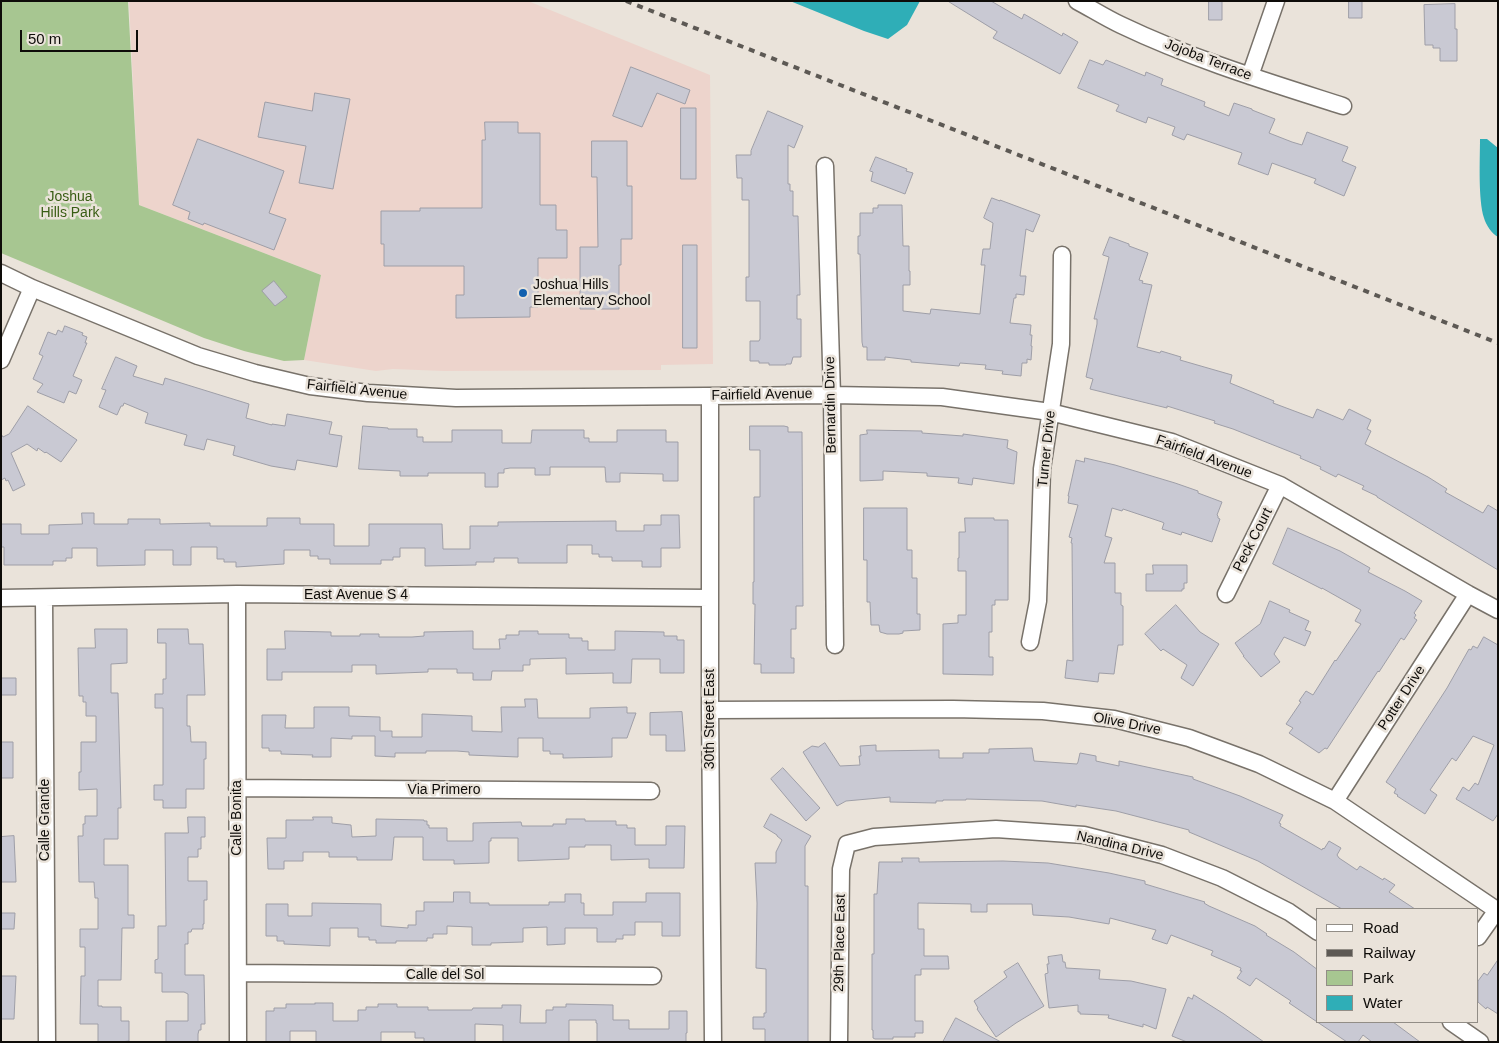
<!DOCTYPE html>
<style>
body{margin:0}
#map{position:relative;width:1499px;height:1043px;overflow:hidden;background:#eae3da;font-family:Arial,sans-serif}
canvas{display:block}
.frame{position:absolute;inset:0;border:2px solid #0e0c09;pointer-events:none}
.legend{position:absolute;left:1316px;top:908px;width:162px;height:115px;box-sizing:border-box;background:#eae3da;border:1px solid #928d86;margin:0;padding:6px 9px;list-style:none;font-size:15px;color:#0e0c09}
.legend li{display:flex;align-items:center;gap:10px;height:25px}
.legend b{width:25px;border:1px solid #928d86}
.scale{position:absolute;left:20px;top:30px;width:118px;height:22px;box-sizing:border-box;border:2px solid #0e0c09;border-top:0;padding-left:6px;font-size:15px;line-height:18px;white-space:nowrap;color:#0e0c09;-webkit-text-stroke:4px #eae3da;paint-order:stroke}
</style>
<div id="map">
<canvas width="1499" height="1043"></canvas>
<div class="frame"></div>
<ul class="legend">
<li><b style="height:6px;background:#fff"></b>Road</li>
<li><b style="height:6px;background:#5d5954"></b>Railway</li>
<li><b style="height:14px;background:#a7c691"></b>Park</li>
<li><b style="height:14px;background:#2faeb7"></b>Water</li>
</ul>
<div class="scale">50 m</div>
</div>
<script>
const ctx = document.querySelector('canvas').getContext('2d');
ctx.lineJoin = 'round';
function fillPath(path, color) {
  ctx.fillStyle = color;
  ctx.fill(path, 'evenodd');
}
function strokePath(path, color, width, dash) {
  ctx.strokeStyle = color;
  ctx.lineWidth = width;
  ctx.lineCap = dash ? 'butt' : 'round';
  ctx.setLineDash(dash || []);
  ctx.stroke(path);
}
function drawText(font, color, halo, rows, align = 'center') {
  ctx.font = font + ' Arial,sans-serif';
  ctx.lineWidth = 5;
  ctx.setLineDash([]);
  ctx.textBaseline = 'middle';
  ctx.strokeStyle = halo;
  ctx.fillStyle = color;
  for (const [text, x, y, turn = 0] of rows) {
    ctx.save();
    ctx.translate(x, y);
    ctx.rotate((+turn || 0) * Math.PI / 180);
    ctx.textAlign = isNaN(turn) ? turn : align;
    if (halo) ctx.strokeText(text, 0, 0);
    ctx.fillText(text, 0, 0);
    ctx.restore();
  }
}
const education = new Path2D(`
 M129,1H528L710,75L713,364L661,365V370L444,371L393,369L376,371L304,360L321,275L139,205Z`);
const green = new Path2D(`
 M1,1H128L139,205L321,275L304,360L284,361L244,351L204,338L1,253Z`);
const water = new Path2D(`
 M790,1H920L907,25L888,39L864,31Z
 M1480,139H1487L1498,148V237C1492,234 1486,225 1484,218C1478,199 1480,160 1480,139Z`);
const building = new Path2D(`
 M948,1H991L1022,19L1024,14L1057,33L1062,36L1063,33L1078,42L1060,74L993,38L997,32Z
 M1209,1H1222V20H1209Z
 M1349,1H1362V18H1349Z
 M1455,4V29H1457V61H1440V48H1433V45H1425L1424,5Z
 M1090,60L1103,65L1106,60L1145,76L1146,72L1163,79L1161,85L1205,102L1204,106L1229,116L1234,103L1252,109V110L1275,119L1269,133L1292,142L1302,145L1307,132L1348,147L1342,161L1356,167L1344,196L1314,183L1316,179L1272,163L1268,175L1238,164L1242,153L1187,134L1184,140L1172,135L1175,127L1148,117L1146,123L1116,111L1119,105L1078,88Z
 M631,67L690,90L685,104L657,93L642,127L613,116Z
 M315,93L350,99L333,189L299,183L306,146L258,137L265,102L312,111Z
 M681,108H696V179H681Z
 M768,111L803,126L794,148L788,145V184H790V191H793V216H798L800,295H797V319H801V357H793L791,364H786V365H769V363H759V361H750V341H759L760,339V301H746V277H749V200H742V178H737L736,155H751V151Z
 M485,122H518V133H540V205H556V230H567V258H538V307H530V317L456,318V295H464V266H384V244H381V211H420V208H482V140H485Z
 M198,139L284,171L269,213L286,219L274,250L204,223L203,225L188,219L190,212L173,205Z
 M592,141H627V186H632V239H621V265H619V309H580V247H598L597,177H592Z
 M876,157L907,169L906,171L913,173L905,194L871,181L873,172L870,171Z
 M992,198L1000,201V200L1040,215L1033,232L1026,229L1020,276H1026L1024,295L1016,294V298H1014L1010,323L1031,325L1030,335H1032L1031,346H1032L1031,360L1027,359V363H1022L1021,376L1002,374L1003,371L985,369L986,365L960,363L959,366L911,362V360L885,357V360H867V347H863L862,342L860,254H858V236H860V213H873V208H878V205H902L903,246H909V271H910V285H903V311L930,314L931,309L980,314L985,265H981L983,249H990L993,223L984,218Z
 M1110,237L1129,244V246L1148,253L1139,280L1143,281L1142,283L1152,285L1137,347L1160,353L1161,351L1181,357L1180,360L1232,375L1230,383L1274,401L1273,403L1313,418L1317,409L1343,420L1349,409L1371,420L1367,429L1371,431L1365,444L1428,477L1447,489L1445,492L1481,512L1483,513L1488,505L1498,511V570L1377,497V496L1362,489L1364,486L1338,474L1336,477L1320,469L1321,467L1300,458L1301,456L1233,429L1214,423L1215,421L1167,406V408L1090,389L1093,379L1086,377L1097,324V319H1094L1109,257L1103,255Z
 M683,245H697V348H683Z
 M274,281L287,297L275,306L262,291Z
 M65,326L83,333L82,335L87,337L85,343H87L73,376L82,380L76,394L69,391L64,403L37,392L43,384L33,379L43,356L39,354L48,332L56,335L58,330L62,332Z
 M116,357L137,366L133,376L163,385L165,378L249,404L246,418L272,425V424L285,426L287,414L332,422L329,434L342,436L337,467L297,460L295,470L271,466L233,455L235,446L207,439L204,450L184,445L187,435L145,423L148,413L124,403L123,406H121L117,415L99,407L106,390L102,389Z
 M28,406L77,440L61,462L46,452L45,453L38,448L37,451L27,444L11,453L25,485L13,491L8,480L6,481L5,478L1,480V434L3,437L9,434Z
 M363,426L388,428V429H417V437H423V442H452V430H502V443H531L532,430H584V438H589V442H617V430H666V442H678V481H663V474L620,473V482H606L605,467H550V475H535V468H510L504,469V473H498V487H485V473H428V476H400V471L359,469Z
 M750,426H784L788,427V432H802L803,606H796V629H791V658H794V673H761V664H754L755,604H753V582H754V497H760V450H750Z
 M867,430L922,431V433L963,436V434L1008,440L1007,448L1017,452L1014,484L973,478L972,485L958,483L959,478L927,476V473L883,471V480L860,481V435L867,434Z
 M1085,458L1115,465L1175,483L1198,491V493L1222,502L1217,515L1218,516V518L1220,519L1212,542L1182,532L1181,535L1162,529L1164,523L1162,522L1123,509L1122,511L1112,508L1105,536L1112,538L1104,563H1115V593H1121V605L1123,606V645H1118L1114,674L1099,673L1098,682L1065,678L1067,660L1073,661L1072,543H1071L1072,538L1069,537L1078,505L1068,503L1069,496H1068L1076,460L1084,462Z
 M864,508H907V550H912V578H917V614H920V630L903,631V633L899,634H887L880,632L879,625H871L870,602H867V560H864Z
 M82,513H94V524H128V519H160V524L210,523V526H267V518H300V524H334V546H369V524H442L443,549H470V526H498V522L616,521V531H644V525H661V515H679L680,548H661V567H642V561H612V557H599V554H592V545H567V563H518V558H494V562H476V565L425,566V548H400V557H393V560H381V564H330V559H318V556H310V550H284V564L236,567V562H224V559H217V547H191V565H173V550H145V565L97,566V548H72V558H66V561H53V565H4V547H1V524H21V534H49V525L82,524Z
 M965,518H994V520H1008V600H995V605H992V632H989V657H993V675L943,674V624L958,623V615H966V571H958V558H959V532H965Z
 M1288,528L1340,551L1370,568L1368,572L1405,591L1422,601L1414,613L1416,615L1414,618L1417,620L1404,640L1401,638L1379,672L1378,671L1327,749L1325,748L1319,753L1289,733L1293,728L1286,724L1301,702L1299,701L1306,691L1313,695L1335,660L1336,661L1361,624L1355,621L1361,610L1322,588V589L1273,564Z
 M1153,565H1187V583H1184V589H1182V591H1146V574H1153Z
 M1270,601L1290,610L1289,612L1309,621L1305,630L1311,632L1305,646L1284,637L1274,654L1280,662L1261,677L1243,656H1244L1235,643L1260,624Z
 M1176,605L1200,632L1219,644L1193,686L1181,678L1187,665L1163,649L1161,651L1145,634Z
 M95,629H127V663L111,664V693H118L121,808H118V839H104V865H128V915H134V928H122L121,980H98V1006H102V1007H121V1021H129V1041L121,1042H99L98,1041V1024H80L81,976H85V947H80V929H98V898H95L94,882H79L78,836H83V824H85V816H97V789L79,790V772H81V742H96V716H86V702H83V696H79L78,648H95Z
 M158,629H188L189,644H203L205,695H187V726H190L191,742H206V759H204V789H186V808H163V800H154V785H163V708H155V694H163V679H166V643H158Z
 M285,631L331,632V636H360V634H379V637H412L424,636V632L473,631V649H500L499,639H506V635H519V631H538V634H569V638H582V641H588V650H615V631L664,632V636H677V640H684V673H660V659H632L631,683H613V673L566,674V658L530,659V665H523V671H492L491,680H473V673H457V669H428V672L376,674V665H352V672H282V680H267V649H285Z
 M1484,637L1498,645V814L1493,821L1456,799L1463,787L1469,791L1475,783L1478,785L1494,745L1473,736L1456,761L1452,758L1430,790L1437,795L1425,814L1397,796L1398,795L1394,793L1396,789L1386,782L1447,688L1469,649L1471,650L1473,646L1477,648Z
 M1,678H16V695H1Z
 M525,699H537L538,718H590V708L627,707V713H636L627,738H612V757L563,758V754H550V751H543V738H518V757L469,755V752L457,751H426V753H395V757L375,756V736H352V739L331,738V757H312L313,755L281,754V751H269V748H262V715H286L285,728H314V707H349V716L380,717V731H392V737H422V714L472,716V731L502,732L501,707H525Z
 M682,712L685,751H666V735H650V713Z
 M1,742H13V778H1Z
 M825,743L840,766L860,765L859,756H861L860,746L876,745V751L939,750V758H963V753H989V749L1032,748L1034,761L1077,764L1078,762L1080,753L1096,756V761L1119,766V761L1193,777V779L1240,796L1283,815L1279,823L1281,824L1280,826L1322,850L1323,848L1324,849L1329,841L1341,848L1337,855L1339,858L1357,870L1360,866L1383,880L1384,878L1395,885L1389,892L1415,909H1342L1258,861L1189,832V830L1116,811L1076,805V807L1042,801L966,799V800H943V801H936V803L890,802V797L846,801L837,806L803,752L812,746L818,747Z
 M783,768L820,808L806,821L771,779Z
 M771,814L811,836L805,846V886H808V1042H765V1029H753V1017H764V1013H766V969L756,968L757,903L755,863H776V852L782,840L777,836V835L764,827Z
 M188,817H205V837H201V849H198V857H188V881H207V900H204V924H203V929H192L191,932H188V944H185V975H204L205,1024H201V1030H199L198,1034V1042H166V1021H188V994L184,992H162V973H155V960L158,959V926H166L165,833H188Z
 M313,817H332V823L351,825L352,837L376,836V819L424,820V821H427V825H429V828H447V841H473V823L521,822L522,826H553V824H566V819H585V821H616V825H627V828H635V845H666V826H685L684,868H649V859L611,860V845H585V847H569V859L518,861V838H491V841H489V863L454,864V860H423V837H394L392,860H357V857H329V852H303V861H284V869H268L267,838H286V820H313Z
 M14,836L16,882H1V837Z
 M902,858H919V862L1003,861L1048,863L1109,873L1145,881V884L1205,902L1204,903L1209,906L1255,926L1267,934L1266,935L1294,952L1318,970V1022H1393L1420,1042H1372L1363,1035L1358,1042H1347L1289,1003L1291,1001L1256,978L1250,986L1237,978L1242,971H1240L1241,968L1211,955L1213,951L1171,935L1167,944L1152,939L1156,930L1110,918L1109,924L1069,917L1033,915L1032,904H987V912H971V904L918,903V929H924V956H948L949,969H921V975H915V1021H923V1033H915V1037H893V1039H875L873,1038V1030H872V954H874V894H877L879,862H902Z
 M454,892H470V903H489V905H549V902H565V894H581V903H584V915H613V902H646V893H680V936H662V922H635V935H623V939H616V942H597V928H565V944L547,945V927L523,928V942L491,943V945H472V927L447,926V934H433V938H427V941H396V943H376V940H369V937H358V928H330V946L284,944V941H277V936H266V904H288V916H312V903L381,904V926L408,928V925H416V911H424V902H453Z
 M1,913H15L14,929H1Z
 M1062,955L1063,962H1065L1066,968L1100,970L1099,979L1131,981L1166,989L1156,1029L1143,1024V1027L1108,1018L1109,1015L1080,1014V1012H1078V1005L1049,1008L1045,974L1048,973L1047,964H1049L1048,957Z
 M1498,960V1014L1487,1007L1486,1009L1478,1002V981L1484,973L1487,975Z
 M1018,963L1044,1006L1016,1023L996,1037L977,1009L978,1008L974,1001L1007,977L1004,972Z
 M1,976H16L14,1019H1Z
 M1194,995L1224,1014L1264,1042H1187L1172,1036L1188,997L1192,999Z
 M315,1003H333V1021H358V1010H366V1007H378V1004H397V1007H428V1010H472L473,1008H502V1005H521L520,1023H546V1010H553V1007H566V1004L613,1005V1020H629V1029H669V1011H687V1033H686V1042H597V1023H596V1020H569V1042H503V1025L475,1024V1042H424V1038H415V1032H381V1042H316V1031H290V1042H266V1011H274V1008H286V1004H315Z
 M956,1018L1001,1042H943Z`);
const minor = new Path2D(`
 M1077,1C1092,9 1106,18 1121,25C1192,59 1268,82 1343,106
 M1250,76L1276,1
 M825,166L832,395L835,645
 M1,273L32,288L198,356L255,373L310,386L368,393L456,398L832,395L942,397L1050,412L1172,442L1280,485L1468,594L1498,610
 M1,360L32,288
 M710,396V710L713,1042
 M237,594L238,1042
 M1226,594L1280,485
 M1,598L237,594L710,598
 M44,598L47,1042
 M1030,642L1038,601L1042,469L1061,344L1062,255
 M710,710L953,709L1043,711L1114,719L1189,738L1259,764L1335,801L1498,911
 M237,788L651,791
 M1335,801L1468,594
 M1478,937L1497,910
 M238,973L653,976
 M1451,1022L1480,1042
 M839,1042L841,869L847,844L874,837L996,829L1084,835L1162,855L1222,878L1289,912L1318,932`);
const rail = new Path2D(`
 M626,1L1498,343`);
const markers = [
 [523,293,5,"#1361af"]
];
const streetNames = [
 ["Jojoba Terrace",1208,60,21],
 ["Fairfield Avenue",357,390,6],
 ["Fairfield Avenue",762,395,-1],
 ["Bernardin Drive",831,405,-91],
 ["Turner Drive",1047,449,-84],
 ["Fairfield Avenue",1204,457,20],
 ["Peck Court",1253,540,-63],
 ["East Avenue S 4",356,595],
 ["Potter Drive",1402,698,-57],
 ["30th Street East",710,719,-90],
 ["Olive Drive",1127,724,11],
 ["Via Primero",444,790],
 ["Calle Bonita",237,818,-90],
 ["Calle Grande",45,820,-90],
 ["Nandina Drive",1120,846,13],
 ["29th Place East",840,943,-89],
 ["Calle del Sol",445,975]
];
const parkNames = [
 ["Joshua",70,197],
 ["Hills Park",70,213]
];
const poiNames = [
 ["Joshua Hills",533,285],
 ["Elementary School",533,301]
];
fillPath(education, '#edd4cc');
fillPath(green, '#a7c691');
fillPath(water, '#2faeb7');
fillPath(building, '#c9c9d3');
strokePath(building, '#9e9ea7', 1);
strokePath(minor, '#78726a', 19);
strokePath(minor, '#fff', 16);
strokePath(rail, '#5d5954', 4, [6, 6]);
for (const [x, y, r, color] of markers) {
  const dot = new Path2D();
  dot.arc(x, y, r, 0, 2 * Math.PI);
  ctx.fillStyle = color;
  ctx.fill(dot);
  strokePath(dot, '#eae3da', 2);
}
drawText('14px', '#0e0c09', '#eae3da', streetNames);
drawText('14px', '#385d13', '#eae3da', parkNames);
drawText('14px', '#0e0c09', '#eae3da', poiNames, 'left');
</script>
